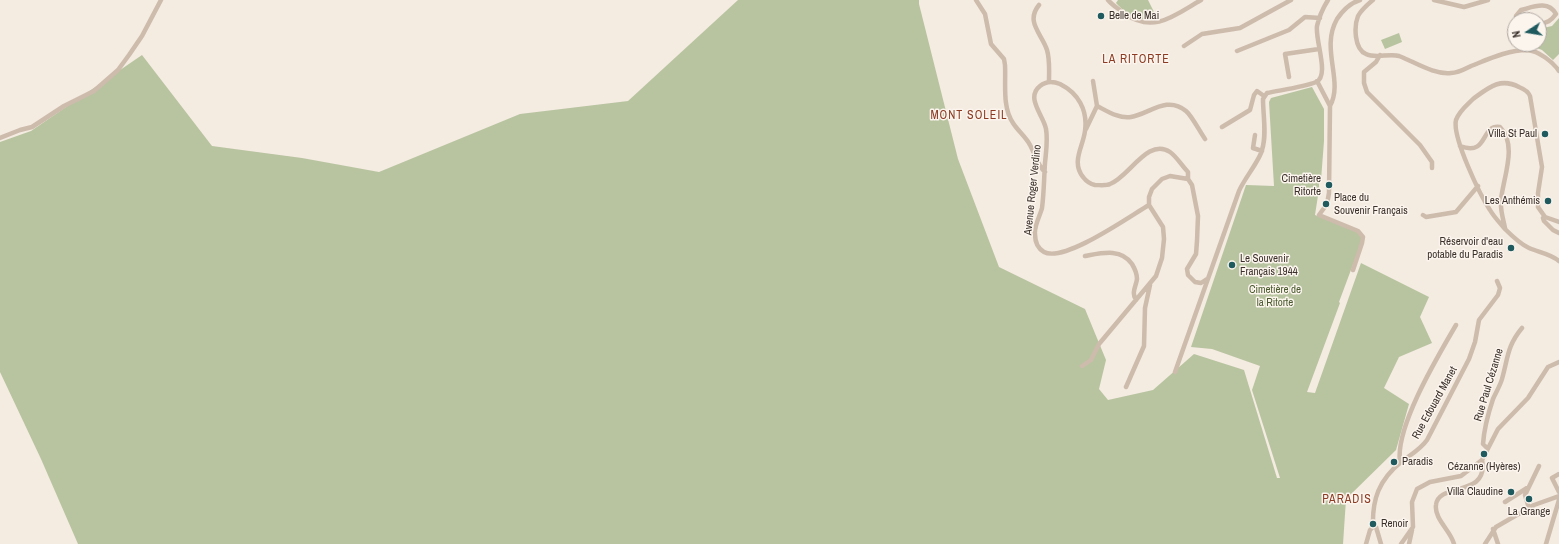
<!DOCTYPE html>
<meta charset="utf-8">
<style>
body{margin:0}
#map{position:relative;width:1559px;height:544px;overflow:hidden;background:#f4ebe1;font-family:"Archivo Narrow",sans-serif}
canvas{display:block}
.north{position:absolute;left:1507px;top:12px;width:40px;height:40px;box-sizing:border-box;background:#fbf5ee;border:1px solid #aea6a0;border-radius:50%;rotate:258deg;font-size:11px;font-weight:700;line-height:16px;text-align:center;color:#3b302b}
.north::after{content:'';display:block;margin:auto;width:14px;height:18px;background:#1f5a5e;clip-path:polygon(50% 0,100% 100%,50% 72%,0 100%)}
</style>
<div id="map">
<canvas width="1559" height="544"></canvas>
<div class="north">N</div>
</div>
<script>
const ctx = document.querySelector('canvas').getContext('2d');
ctx.lineJoin = 'round';
function fillPath(path, color) {
  ctx.fillStyle = color;
  ctx.fill(path, 'evenodd');
}
function strokePath(path, color, width, dash) {
  ctx.strokeStyle = color;
  ctx.lineWidth = width;
  ctx.lineCap = dash ? 'butt' : 'round';
  ctx.setLineDash(dash || []);
  ctx.stroke(path);
}
function drawText(font, color, halo, rows, align = 'center') {
  ctx.font = font + ' "Archivo Narrow",sans-serif';
  ctx.lineWidth = 3;
  ctx.setLineDash([]);
  ctx.textBaseline = 'middle';
  ctx.strokeStyle = halo;
  ctx.fillStyle = color;
  for (const [text, x, y, turn = 0] of rows) {
    ctx.save();
    ctx.translate(x, y);
    ctx.rotate((+turn || 0) * Math.PI / 180);
    ctx.textAlign = isNaN(turn) ? turn : align;
    if (halo) ctx.strokeText(text, 0, 0);
    ctx.fillText(text, 0, 0);
    ctx.restore();
  }
}
const green = new Path2D(`
 M738,0H919V4L958,159L999,267L1085,309L1106,360L1099,389L1108,400L1153,390L1194,354L1244,370L1277,478H1280L1252,390L1260,366L1212,349L1191,347L1246,185L1274,186L1269,102L1271,98L1312,87L1324,109V141L1321,180H1319V189L1315,215L1357,232L1361,237V243L1339,302L1340,303L1307,392L1315,393L1361,263L1429,297L1420,317L1432,343L1399,357L1384,388L1409,404L1396,450L1346,499L1343,544H78L41,459L0,372V142L31,131L142,55L212,146L302,158L379,172L520,114L628,101Z
 M1118,0H1148L1158,20C1139,20 1129,17 1116,3Z
 M1559,18V54L1553,60L1542,50L1532,46V44H1539V29L1552,26Z
 M1399,33L1402,42L1385,49L1381,40Z`);
const minor = new Path2D(`
 M976,0L985,14L991,44L1004,59L1005,65C1006,83 1002,107 1013,123C1018,131 1026,137 1030,145C1035,154 1037,165 1045,172
 M1108,0C1113,6 1119,9 1125,14C1154,34 1175,15 1201,0
 M1373,0C1367,5 1362,9 1358,16C1354,26 1354,49 1366,54C1376,59 1389,53 1399,56C1415,62 1434,75 1451,73C1458,73 1465,69 1471,66C1489,59 1508,50 1527,50C1539,51 1553,62 1559,71
 M1434,0L1464,7L1488,0
 M1039,5C1025,22 1042,34 1047,50C1050,60 1049,71 1049,81
 M1517,20L1516,16L1521,10C1533,7 1548,0 1556,14C1551,21 1547,23 1539,24
 M1184,46L1202,34L1240,28L1291,0
 M1237,51L1289,30L1305,17L1320,18
 M1380,55L1376,62L1364,72V83L1367,92L1420,145L1432,162V168
 M1289,77L1285,54L1319,49
 M1317,81L1330,106L1329,193L1327,204L1319,215L1358,231L1363,237L1362,243L1353,270
 M1097,106C1107,111 1119,119 1131,117C1149,114 1167,95 1186,111C1192,116 1200,132 1205,139
 M1330,106C1344,81 1320,49 1337,19C1343,10 1350,3 1360,0
 M1222,127L1250,110L1254,95L1257,91L1264,96
 M1086,129L1097,106L1093,81
 M1255,135L1253,148L1262,151
 M0,138L20,130L32,127L64,106L94,91L118,70L129,55L142,36L161,0
 M1460,146C1489,157 1480,124 1500,127C1518,145 1503,178 1501,200C1500,210 1503,218 1505,228
 M1149,205C1130,216 1064,263 1044,252C1037,248 1035,242 1035,234C1034,226 1040,216 1042,208C1044,193 1044,178 1045,163C1046,152 1048,140 1046,129C1044,116 1025,98 1040,86C1046,81 1053,81 1060,84C1078,93 1088,110 1085,131C1083,147 1071,162 1083,177C1086,181 1090,184 1095,185C1100,185 1106,186 1110,184C1129,177 1148,137 1170,152C1177,157 1182,166 1188,172V179
 M1423,215L1426,217L1456,212L1478,186
 M1545,217L1543,218L1544,221L1553,230L1559,233
 M1559,222L1545,217L1538,207V193L1542,167L1530,96C1528,91 1524,89 1519,87C1500,77 1488,88 1473,99C1467,105 1459,111 1456,120C1452,137 1480,195 1490,210C1494,217 1500,223 1505,229C1512,236 1520,244 1529,248C1538,252 1551,254 1559,261
 M1085,256C1102,253 1121,248 1132,264C1135,269 1137,273 1137,279C1136,287 1131,292 1136,300
 M1082,366L1091,360L1099,344L1156,276L1162,258L1164,239L1163,227L1149,205V197L1152,189L1162,179L1170,176L1188,179L1192,185L1198,216L1197,241L1196,254L1187,269L1188,275L1195,282L1201,283L1207,279
 M1175,372L1239,191C1244,179 1260,160 1262,150C1267,135 1263,115 1263,99L1267,93C1281,90 1304,87 1316,82C1330,76 1315,41 1317,26C1319,17 1323,8 1328,0
 M1126,387L1144,346L1145,308L1150,285
 M1487,448L1483,444C1484,429 1488,414 1493,399C1496,392 1500,386 1502,379C1508,358 1507,346 1522,328
 M1482,460L1498,429L1528,398L1548,367L1559,362
 M1400,462C1395,427 1438,356 1456,325
 M1559,474L1552,478L1559,492
 M1505,502L1527,488
 M1529,508L1525,495L1539,466
 M1373,527C1372,499 1379,480 1401,462C1410,455 1420,450 1427,440L1469,359L1475,342L1479,320L1498,295L1500,288L1497,281
 M1373,527H1376L1381,544
 M1493,529L1498,544
 M1366,544L1370,530L1373,527
 M1401,544L1413,527L1412,502L1417,489L1430,482L1461,476L1482,460
 M1409,544L1412,530
 M1454,544C1451,531 1434,519 1436,505C1438,482 1489,498 1482,460
 M1485,544L1496,527L1534,505L1559,496
 M1546,544L1559,500`);
const markers = [
 [1101,16,4,"#1f5a5e"],
 [1545,134,4,"#1f5a5e"],
 [1329,185,4,"#1f5a5e"],
 [1548,201,4,"#1f5a5e"],
 [1326,204,4,"#1f5a5e"],
 [1511,248,4,"#1f5a5e"],
 [1232,265,4,"#1f5a5e"],
 [1484,454,4,"#1f5a5e"],
 [1394,462,4,"#1f5a5e"],
 [1511,492,4,"#1f5a5e"],
 [1529,499,4,"#1f5a5e"],
 [1373,524,4,"#1f5a5e"]
];
const poiNames = [
 ["Belle de Mai",1109,16],
 ["Villa St Paul",1537,134,"right"],
 ["Cimetière",1321,179,"right"],
 ["Ritorte",1321,192,"right"],
 ["Place du",1334,198],
 ["Souvenir Français",1334,211],
 ["Les Anthémis",1540,201,"right"],
 ["Réservoir d'eau",1503,242,"right"],
 ["potable du Paradis",1503,255,"right"],
 ["Le Souvenir",1240,259],
 ["Français 1944",1240,272],
 ["Paradis",1402,462],
 ["Cézanne (Hyères)",1484,467,"center"],
 ["Villa Claudine",1503,492,"right"],
 ["La Grange",1529,512,"center"],
 ["Renoir",1381,524]
];
const streetNames = [
 ["Avenue Roger Verdino",1033,190,-84],
 ["Rue Paul Cézanne",1489,385,-73],
 ["Rue Edouard Manet",1435,403,-61]
];
const parkNames = [
 ["Cimetière de",1275,290],
 ["la Ritorte",1275,303]
];
const neighbourhoodNames = [
 ["LA RITORTE",1136,60],
 ["MONT SOLEIL",969,116],
 ["PARADIS",1347,500]
];
fillPath(green, '#b8c4a0');
strokePath(minor, '#cdbbac', 4.5);
for (const [x, y, r, color] of markers) {
  const dot = new Path2D();
  dot.arc(x, y, r, 0, 2 * Math.PI);
  ctx.fillStyle = color;
  ctx.fill(dot);
  strokePath(dot, '#fbf5ee', 1.5);
}
drawText('11px', '#3b302b', '#fbf5ee', poiNames, 'left');
drawText('11px', '#3b302b', '#fbf5ee', streetNames);
drawText('11px', '#4a5a2e', '#fbf5ee', parkNames);
ctx.letterSpacing = '1px';
drawText('12px', '#8c3b22', '#fbf5ee', neighbourhoodNames);
ctx.letterSpacing = '0px';
</script>
